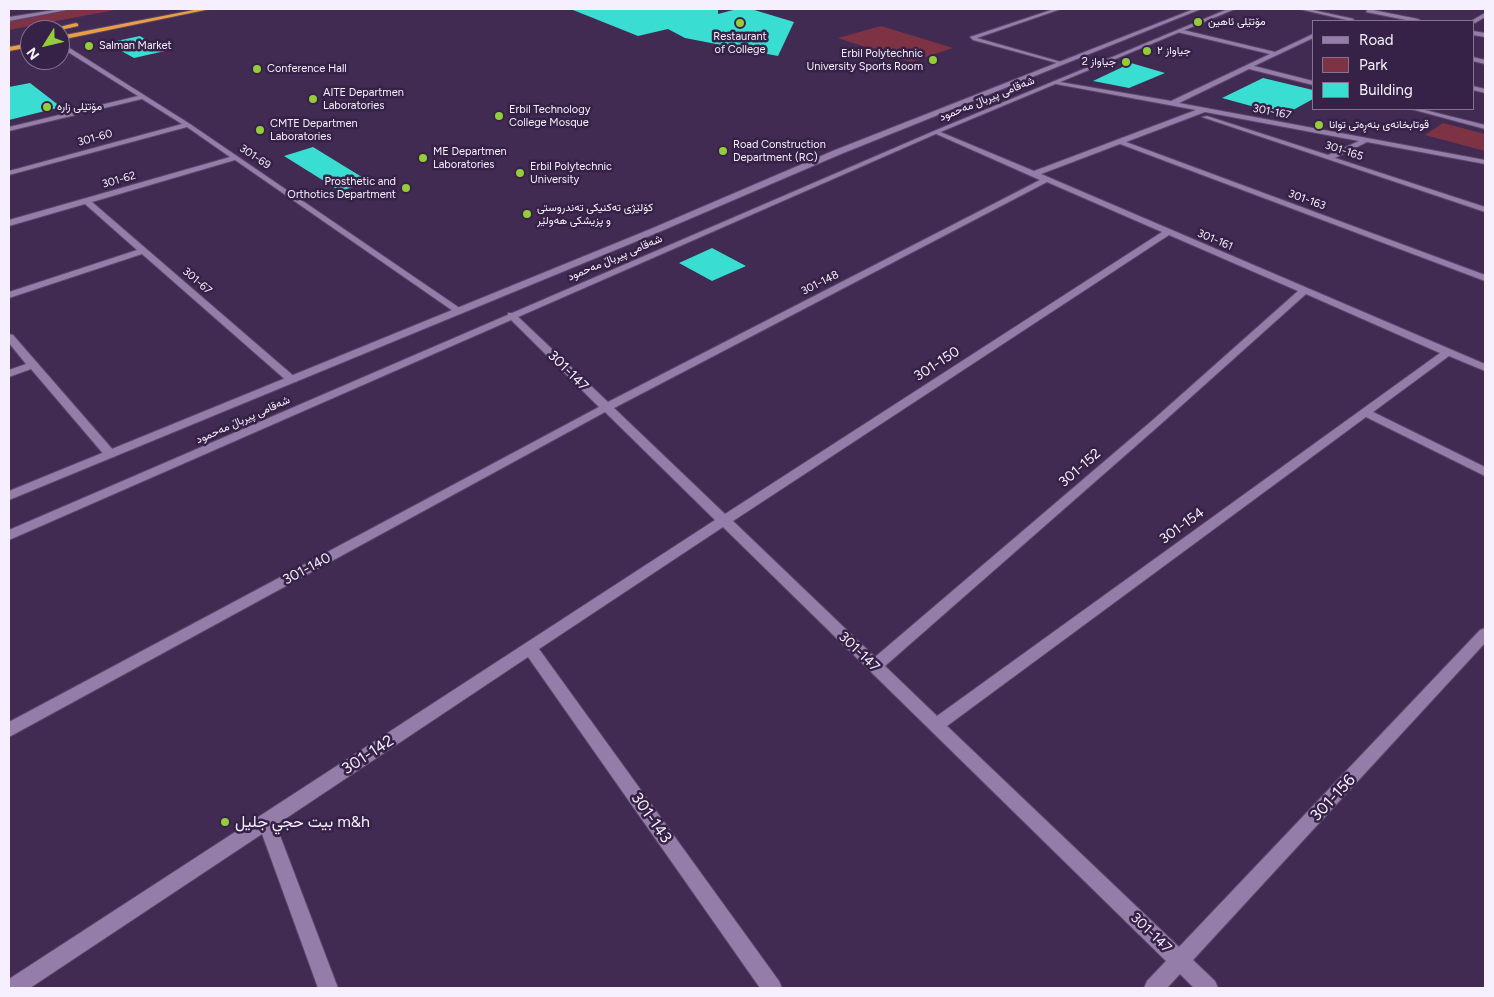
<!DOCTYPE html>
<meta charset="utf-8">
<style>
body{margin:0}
#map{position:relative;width:1494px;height:997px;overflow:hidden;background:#412b52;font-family:Figtree,sans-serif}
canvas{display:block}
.frame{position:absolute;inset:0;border:10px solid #f6effe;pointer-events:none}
.legend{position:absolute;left:1312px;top:20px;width:162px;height:90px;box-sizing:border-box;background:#362147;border:1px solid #837390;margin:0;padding:6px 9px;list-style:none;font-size:15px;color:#f6effe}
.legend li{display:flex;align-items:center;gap:10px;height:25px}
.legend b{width:25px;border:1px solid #837390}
.north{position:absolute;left:20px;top:20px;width:50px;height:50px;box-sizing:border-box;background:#362147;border:1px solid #837390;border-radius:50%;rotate:234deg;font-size:14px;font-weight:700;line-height:20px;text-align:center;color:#f6effe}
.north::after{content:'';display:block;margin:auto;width:18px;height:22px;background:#95cc3a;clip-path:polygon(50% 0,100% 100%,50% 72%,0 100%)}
</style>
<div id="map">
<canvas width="1494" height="997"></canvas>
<div class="frame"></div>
<ul class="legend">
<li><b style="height:6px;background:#957daa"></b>Road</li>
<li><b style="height:14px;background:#7d3344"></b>Park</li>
<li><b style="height:14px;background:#3addd2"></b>Building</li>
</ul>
<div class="north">N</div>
</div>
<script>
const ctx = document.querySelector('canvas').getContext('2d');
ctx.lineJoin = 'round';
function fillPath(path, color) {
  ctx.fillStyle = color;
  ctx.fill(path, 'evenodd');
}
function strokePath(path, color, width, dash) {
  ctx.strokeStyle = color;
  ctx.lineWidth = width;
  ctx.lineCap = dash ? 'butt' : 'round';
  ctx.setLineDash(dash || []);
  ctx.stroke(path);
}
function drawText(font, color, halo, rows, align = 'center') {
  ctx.font = font + ' Figtree,Vazirmatn,sans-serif';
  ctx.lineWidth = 5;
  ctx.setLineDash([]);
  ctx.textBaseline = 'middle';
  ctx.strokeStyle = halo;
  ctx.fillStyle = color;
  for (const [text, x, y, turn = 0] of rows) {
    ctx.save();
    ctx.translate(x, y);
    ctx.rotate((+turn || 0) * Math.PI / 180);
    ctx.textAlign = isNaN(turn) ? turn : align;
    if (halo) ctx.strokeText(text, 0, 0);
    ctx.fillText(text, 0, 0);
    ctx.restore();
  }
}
const green = new Path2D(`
 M72,9H120L9,30V20Z
 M881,26L953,48L911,62L838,38Z
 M1443,123L1485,134V151L1425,135Z`);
const building = new Path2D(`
 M573,9H718V14L737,9H751L794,22L778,56L685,38L668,29L638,36L573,10Z
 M140,36L165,51L134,58L107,43Z
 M1131,63L1165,73L1129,88L1093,81Z
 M1263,78L1313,90V99L1284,115L1222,98Z
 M30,83L61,107L9,120V87Z
 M313,147L370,182L340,191L284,156Z
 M712,248L746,266L712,281L679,263Z`);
const street = new Path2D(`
 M61,9H72L9,21V17Z
 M1054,9H1061L977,38L1061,62V64L973,40L970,37Z
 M1299,9H1308L1354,19L1351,21Z
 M1368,9L1418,19L1421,21H1411L1366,12Z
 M1485,13V17L1475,23L1471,21Z
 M1179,29L1275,52L1313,34V38L1254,66L1313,81V85L1249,69L1179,103L1485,160V164L1367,142L1335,158L1485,207V212L1202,117L1207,116L1328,155L1359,141L1205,112L1126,142L1485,275V281L1120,144L1041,174L1485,364V371L1449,356L1373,412L1485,467V476L1366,417L947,726L1179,947L1480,630L1485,628V643L1193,960L1215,981L1218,988H1194L1180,974L1167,988H1144L1147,981L1166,961L723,527L539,649L779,981L782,988H760L528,657L276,825L338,988H318L262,834L30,988H9V979L715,520L605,412L9,737V722L599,407L508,317V313H514L608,402L1040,180L934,133V131H938L1034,171L1196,110L1056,84L1053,82L1054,81L1171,101L1270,54L1177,32ZM1047,182L1162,232L725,514L614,408ZM1169,235L1298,291L1154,419L875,657L733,521ZM1306,294L1440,353L937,716L885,666L1162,423Z
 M1473,31L1485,33V37L1473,35Z
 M60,42L190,124L464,311L462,313H456L235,160L92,202L296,378L297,380L296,382H288L142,254L9,298V292L137,250L85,204L9,226V220L230,157L187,127L9,175V171L182,124L142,99L9,131V127L138,96L60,47Z
 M1473,57L1485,60V64L1473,61Z
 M1473,86L1485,89V93L1473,90Z
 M1411,109H1421L1485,125V129Z
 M9,334L13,335L114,451L116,454L114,457H106L31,369L9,377V370L26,364L9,343Z`);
const secondary = new Path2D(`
 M1194,9H1201L841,154L659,232L9,500V491L653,228L835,150Z
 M1228,9H1235L938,133L9,540V530L934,131Z`);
const highway = new Path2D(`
 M199,9H210L60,40V36Z
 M76,23L78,24V26L60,30H47Z
 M30,43V47L9,51V47Z`);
const markers = [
 [1198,22,5,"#95cc3a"],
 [740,23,5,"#95cc3a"],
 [89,46,5,"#95cc3a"],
 [1147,51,5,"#95cc3a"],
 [933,60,5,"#95cc3a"],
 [1126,62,5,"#95cc3a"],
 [257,69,5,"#95cc3a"],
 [313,99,5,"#95cc3a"],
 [47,107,5,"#95cc3a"],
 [499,116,5,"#95cc3a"],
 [1319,125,5,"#95cc3a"],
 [260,130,5,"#95cc3a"],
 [723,151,5,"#95cc3a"],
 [423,158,5,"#95cc3a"],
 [520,173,5,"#95cc3a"],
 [406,188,5,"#95cc3a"],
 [527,214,5,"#95cc3a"],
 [225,822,5,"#95cc3a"]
];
const farPoinames = [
 ["مۆتێلی ئاهین",1208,22],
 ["Restaurant",740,37,"center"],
 ["of College",740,50,"center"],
 ["Salman Market",99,46],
 ["جیاواز ٢",1157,51],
 ["Erbil Polytechnic",923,54,"right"],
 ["University Sports Room",923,67,"right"],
 ["جیاواز 2",1116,62,"right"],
 ["Conference Hall",267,69],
 ["AITE Departmen",323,93],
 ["Laboratories",323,106],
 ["مۆتێلی زارە",57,107],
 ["Erbil Technology",509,110],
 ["College Mosque",509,123],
 ["CMTE Departmen",270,124],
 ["Laboratories",270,137],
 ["قوتابخانەی بنەڕەتی توانا",1329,125],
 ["Road Construction",733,145],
 ["Department (RC)",733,158],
 ["ME Departmen",433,152],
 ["Laboratories",433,165],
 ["Erbil Polytechnic",530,167],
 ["University",530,180],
 ["Prosthetic and",396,182,"right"],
 ["Orthotics Department",396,195,"right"],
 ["کۆلێژی تەکنیکی تەندروستی",537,208],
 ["و پزیشکی هەولێر",537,221]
];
const farStreetnames = [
 ["شەقامی پیرباڵ مەحمود",987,99,-22],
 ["301-167",1272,112,11],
 ["301-60",95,138,-15],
 ["301-165",1344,151,18],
 ["301-69",255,157,34],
 ["301-62",119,180,-16],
 ["301-163",1307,200,20],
 ["301-161",1215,240,23],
 ["شەقامی پیرباڵ مەحمود",615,258,-23],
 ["301-67",197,281,41],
 ["301-148",820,283,-27],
 ["شەقامی پیرباڵ مەحمود",243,420,-24]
];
const streetNames = [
 ["301-150",937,364,-33],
 ["301-147",568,371,45],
 ["301-152",1080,468,-41],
 ["301-154",1182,526,-36],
 ["301-140",307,569,-28],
 ["301-147",859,652,44],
 ["301-147",1151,933,44]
];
const nearStreetnames = [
 ["301-142",368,755,-33],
 ["301-156",1333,798,-47],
 ["301-143",651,818,55]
];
const nearPoinames = [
 ["بيت حجي جليل m&h",235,822]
];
fillPath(green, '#7d3344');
fillPath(building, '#3addd2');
strokePath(street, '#594767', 2);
strokePath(secondary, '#594767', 2);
strokePath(highway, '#594767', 2);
fillPath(street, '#957daa');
fillPath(secondary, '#957daa');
fillPath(highway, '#eb9f42');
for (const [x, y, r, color] of markers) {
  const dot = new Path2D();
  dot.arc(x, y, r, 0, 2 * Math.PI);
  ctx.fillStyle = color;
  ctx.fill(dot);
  strokePath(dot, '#362147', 2);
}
drawText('11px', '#f6effe', '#362147', farPoinames, 'left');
drawText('11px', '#f6effe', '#362147', farStreetnames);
drawText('14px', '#f6effe', '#362147', streetNames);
drawText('16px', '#f6effe', '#362147', nearStreetnames);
drawText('16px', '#f6effe', '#362147', nearPoinames, 'left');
</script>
